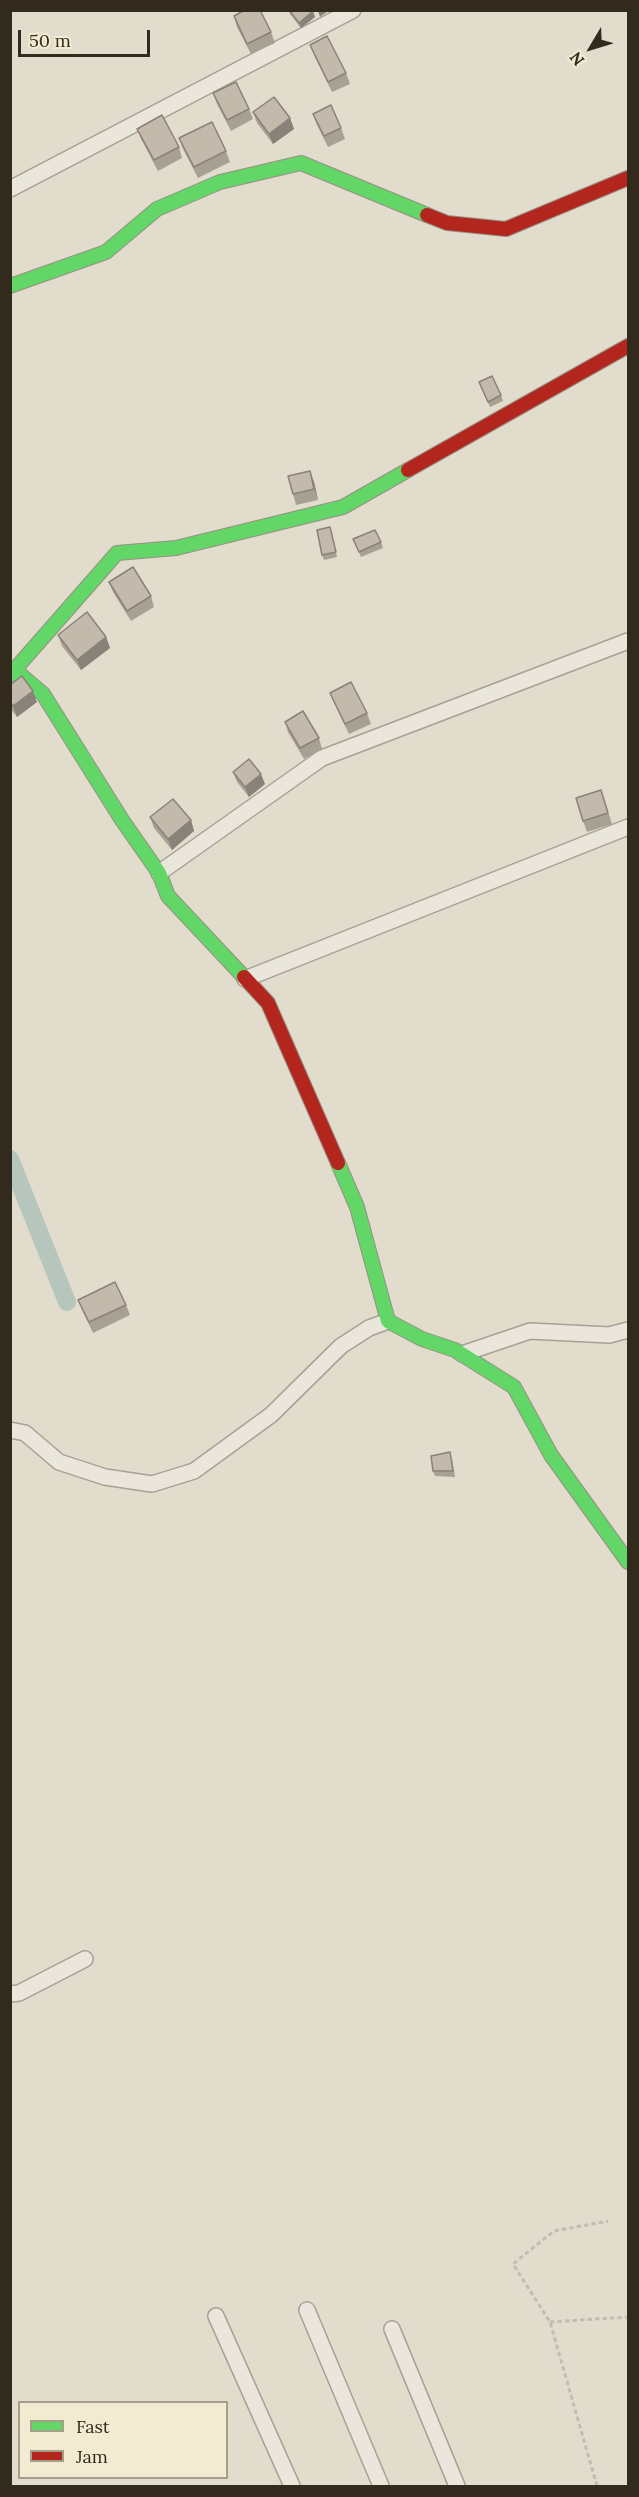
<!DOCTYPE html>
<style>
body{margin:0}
#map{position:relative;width:639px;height:2497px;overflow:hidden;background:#e1dccb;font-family:Lora,serif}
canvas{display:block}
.frame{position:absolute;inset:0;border:12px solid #332a1e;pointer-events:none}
.legend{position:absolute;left:18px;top:2401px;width:210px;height:78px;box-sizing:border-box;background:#f2ebd1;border:2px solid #a69e89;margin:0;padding:8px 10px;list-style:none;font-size:18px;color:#332a1e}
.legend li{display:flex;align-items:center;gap:12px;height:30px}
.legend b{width:30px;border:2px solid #a69e89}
.north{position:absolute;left:561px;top:18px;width:60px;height:60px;-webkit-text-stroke:4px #f2ebd1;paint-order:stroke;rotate:232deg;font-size:16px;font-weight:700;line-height:24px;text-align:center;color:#332a1e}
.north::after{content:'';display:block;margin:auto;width:21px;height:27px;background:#332a1e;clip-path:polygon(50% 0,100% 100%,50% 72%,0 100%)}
.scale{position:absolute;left:18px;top:30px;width:132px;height:27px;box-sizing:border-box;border:3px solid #332a1e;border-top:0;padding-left:8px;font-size:18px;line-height:21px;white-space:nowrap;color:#332a1e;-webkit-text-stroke:4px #f2ebd1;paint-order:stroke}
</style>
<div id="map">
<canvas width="639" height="2497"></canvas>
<div class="frame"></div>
<ul class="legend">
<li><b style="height:8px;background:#63d668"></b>Fast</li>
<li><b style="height:8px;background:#b3261e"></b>Jam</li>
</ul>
<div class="north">N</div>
<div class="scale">50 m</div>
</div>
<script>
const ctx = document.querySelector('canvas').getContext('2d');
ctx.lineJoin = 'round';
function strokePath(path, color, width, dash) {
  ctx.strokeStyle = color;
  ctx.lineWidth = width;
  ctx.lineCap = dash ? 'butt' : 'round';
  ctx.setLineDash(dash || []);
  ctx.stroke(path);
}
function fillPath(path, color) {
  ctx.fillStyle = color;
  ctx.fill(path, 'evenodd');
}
const canal = new Path2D(`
 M10,1159L67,1302`);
const path = new Path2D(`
 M550,2322L628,2317
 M597,2486L550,2322L513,2264L554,2231L608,2221`);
const street = new Path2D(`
 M10,189L353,10
 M159,873L322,758L628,641
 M245,979L628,827
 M462,1354L530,1331L609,1335L628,1330
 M10,1430L25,1433L59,1462L105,1477L152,1484L194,1471L271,1415L341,1346L369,1328L388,1321
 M10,1994L19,1993L85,1959
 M307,2310L381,2486
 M216,2316L292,2486
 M392,2329L457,2486`);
const fast = new Path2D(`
 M10,286L106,252L157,209L220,182L301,163L427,215
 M10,669L15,670L43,694L122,820L159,873L168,896L244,977
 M10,675L117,553L176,548L343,507L408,470
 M338,1163L357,1207L388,1321L422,1339L455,1350L514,1387L551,1455L628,1562`);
const jam = new Path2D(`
 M427,215L447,223L506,229L628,178
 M408,470L628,346
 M244,977L268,1003L338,1163`);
const wall = new Path2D(`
 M288,10H312L315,17L301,28L290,14Z
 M234,16L271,32L275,43L251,54L237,27Z
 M310,45L346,73L350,84L332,92L314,55Z
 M213,93L249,109L253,119L231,131L217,104Z
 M253,112L290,118L294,129L273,144L257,123Z
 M313,114L341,128L345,139L328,147L317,125Z
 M137,129L179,147L182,158L158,171L141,139Z
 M179,138L226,151L230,162L198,178L183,149Z
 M479,382L501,395L503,401L490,407Z
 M310,471L314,482L318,500L296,505L293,494Z
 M330,527L337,557L324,560L322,555Z
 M353,539L381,542L383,548L361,557Z
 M109,582L151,596L154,607L131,621L113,592Z
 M58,635L106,637L110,648L81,670L62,646Z
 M10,685L37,702L17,717L10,708Z
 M330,693L367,713L371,724L349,734L334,703Z
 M285,722L319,738L322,749L304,759L288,732Z
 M233,772L265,784L249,797L237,782Z
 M601,790L612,824L587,832L583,821Z
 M150,817L191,820L194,831L172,850L154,828Z
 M78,1300L126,1305L130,1315L93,1333L82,1310Z
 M452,1458L455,1477L435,1476L433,1471Z`);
const shadedWall = new Path2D(`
 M319,10H328V11L320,17L318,11Z
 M313,11L315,17L301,28L299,23Z
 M290,118L294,129L273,144L269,134Z
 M310,471L314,482L318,500L314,489Z
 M106,637L110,648L81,670L77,660Z
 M33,691L37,702L17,717L13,706Z
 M261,774L265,784L249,797L245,787Z
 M191,820L194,831L172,850L168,839Z`);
const building = new Path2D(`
 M245,10H260L271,32L247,44L234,16Z
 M289,10H312L313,11L299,23Z
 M327,36L346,73L328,82L310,45Z
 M236,82L249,109L227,120L213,93Z
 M274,97L290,118L269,134L253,112Z
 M331,105L341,128L324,136L313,114Z
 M162,115L179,147L154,160L137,129Z
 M212,122L226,151L194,167L179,138Z
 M492,376L501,395L488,402L479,382Z
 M310,471L314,489L293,494L288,476Z
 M330,527L336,552L322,555L317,530Z
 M375,530L381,542L359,552L353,539Z
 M133,567L151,596L127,611L109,582Z
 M87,612L106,637L77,660L58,635Z
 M22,676L33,691L13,706L10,702V685Z
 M351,682L367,713L345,724L330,693Z
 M303,711L319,738L300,748L285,722Z
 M249,759L261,774L245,787L233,772Z
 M601,790L608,813L583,821L576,798Z
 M173,799L191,820L168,839L150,817Z
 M115,1282L126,1305L89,1322L78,1300Z
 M450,1452L453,1471H433L431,1456Z`);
strokePath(canal, '#b6c6bd', 18);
strokePath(street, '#a6a194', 18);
strokePath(fast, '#969084', 16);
strokePath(jam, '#969084', 16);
strokePath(path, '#c2bdb3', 3, [4.5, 3]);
strokePath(street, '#eae6dc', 15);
strokePath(fast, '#63d668', 14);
strokePath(jam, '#b3261e', 14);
fillPath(wall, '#a9a094');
fillPath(shadedWall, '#898278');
fillPath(building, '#c4baac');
strokePath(building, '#898278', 1.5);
</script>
